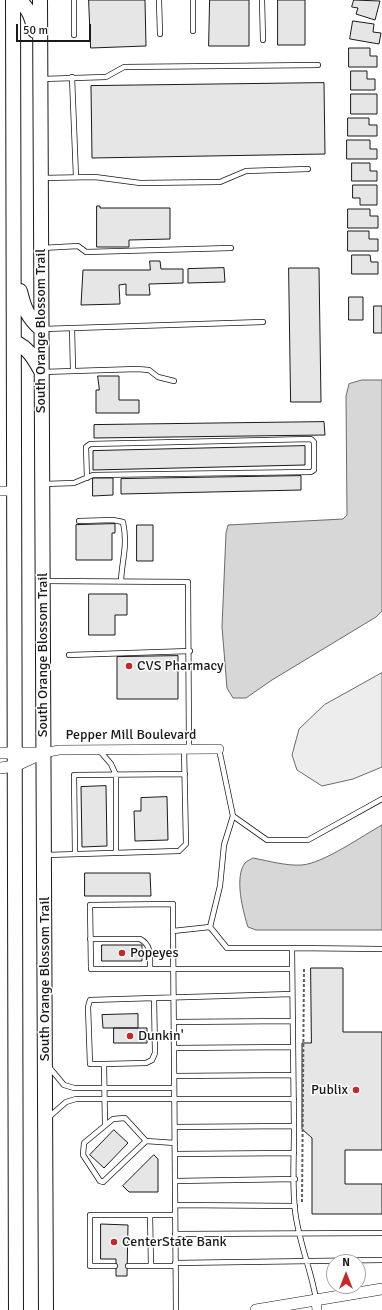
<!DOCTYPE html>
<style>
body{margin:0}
#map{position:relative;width:382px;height:1310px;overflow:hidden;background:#fff;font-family:Signika,sans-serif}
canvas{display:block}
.north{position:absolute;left:326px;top:1254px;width:40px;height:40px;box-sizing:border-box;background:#fff;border:1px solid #a3a3a3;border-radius:50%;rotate:0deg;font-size:11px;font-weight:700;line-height:16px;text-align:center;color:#1a1a1a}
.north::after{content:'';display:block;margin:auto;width:14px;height:18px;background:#c62828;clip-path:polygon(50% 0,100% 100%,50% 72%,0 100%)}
.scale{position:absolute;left:16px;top:24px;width:75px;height:18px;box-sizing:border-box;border:2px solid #1a1a1a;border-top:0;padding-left:5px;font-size:12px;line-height:14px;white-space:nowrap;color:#1a1a1a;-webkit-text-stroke:3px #fff;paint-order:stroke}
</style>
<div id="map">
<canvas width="382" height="1310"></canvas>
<div class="north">N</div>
<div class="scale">50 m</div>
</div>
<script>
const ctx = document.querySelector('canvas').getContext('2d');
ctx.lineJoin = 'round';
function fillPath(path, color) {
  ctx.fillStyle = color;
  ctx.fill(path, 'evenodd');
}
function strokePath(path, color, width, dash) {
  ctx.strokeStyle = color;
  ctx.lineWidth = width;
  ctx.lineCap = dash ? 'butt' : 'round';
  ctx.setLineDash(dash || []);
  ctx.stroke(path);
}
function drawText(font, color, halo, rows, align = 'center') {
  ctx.font = font + ' Signika,sans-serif';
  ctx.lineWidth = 3;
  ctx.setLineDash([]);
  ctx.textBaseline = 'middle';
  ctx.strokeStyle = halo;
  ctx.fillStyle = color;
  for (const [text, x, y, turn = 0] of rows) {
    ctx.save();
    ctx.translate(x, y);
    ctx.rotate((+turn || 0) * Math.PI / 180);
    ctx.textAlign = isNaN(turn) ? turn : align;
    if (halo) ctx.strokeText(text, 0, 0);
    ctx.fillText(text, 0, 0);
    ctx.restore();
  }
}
const green = new Path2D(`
 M382,673V767L353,779L322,786L297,770L292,755L299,729L324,705Z`);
const water = new Path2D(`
 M362,380H382V611L376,617L272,680L246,698H233L227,688L222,627L226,533L228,525L343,519L347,515L346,396L349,384Z
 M382,825V930H256L248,927C243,912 234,877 245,863C247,861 251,859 253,858C269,861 286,866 302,865C324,863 362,836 382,825Z`);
const building = new Path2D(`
 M89,0H145L146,46L91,48Z
 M210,0H249V46H209Z
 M278,0H305V45H278Z
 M354,0L380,1L375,20L356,14L358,8L352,7Z
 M353,21L374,24L373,32L381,33L379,44L350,39Z
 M349,48H370V56H377V67H349Z
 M351,71H367V79H375V90H351Z
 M324,83L325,154L92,158L91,86Z
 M351,94H377V114H351Z
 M348,118H369V125H377V136H348Z
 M347,140H370V149H377V159H347Z
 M352,163H370V171H377V181H352Z
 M353,185H377V205H360V198H353Z
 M97,206H100V208H170V239L129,240V247H97Z
 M348,209H370V216H378V228H348Z
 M348,231H369V239H378V251H348Z
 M352,255H370L371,262H378V274H352Z
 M150,261H160L161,269H183V283L149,284L150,295H126V284L119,285L120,304L81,305L83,270H150Z
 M224,268L225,282L188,283V269Z
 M289,268H319L321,402H291Z
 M349,297H363V320H349Z
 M374,306H382V333H374Z
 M98,376H119V400H139V413H96V390H99Z
 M324,422L325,435L94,438V425Z
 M305,446V465L93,470V451Z
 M301,476V490L121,494V479Z
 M93,478H113V495L93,496Z
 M115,524V533H112V560H76V525Z
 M137,525H153V561H137Z
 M89,594H127V615H115V635H89Z
 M178,656V699H117V657Z
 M106,786L107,846L82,847L81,787Z
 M167,797L168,840L135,841L134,811H141V798Z
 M85,873H150L151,896H85Z
 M102,945H142V961H102Z
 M311,968H343V1032H382V1150H345V1184H382V1214H312V1138L302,1129V1043H311Z
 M138,1014V1028H103L102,1015Z
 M114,1028H147V1043H114Z
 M114,1130L128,1143L104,1168L90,1155Z
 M154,1155L158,1159V1192H129L123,1186Z
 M101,1224L128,1225L127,1276H116V1259H101Z`);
const path = new Path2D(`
 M302,1202L304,968`);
const service = new Path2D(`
 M74,0V35
 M159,0L160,34
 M193,0V31
 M262,0L263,40
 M72,77L76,177
 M42,79L106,77L124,67L318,65
 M42,178L95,177L140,183L220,182L246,171L308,169
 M42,248L78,246L86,252L231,248
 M72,328L73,370
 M43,329L263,322
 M43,372L137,369L149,370L158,377L174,381
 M44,484L74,483L93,475L311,472L314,470V442L311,439L90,444L86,447L87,478
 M79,521L113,520L123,522C128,546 122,559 121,581
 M44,581L188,582L189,749
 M69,655L190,651
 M219,749L233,816L267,840H308L382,799
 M99,750L111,764L116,775V853
 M75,854L74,775L185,774
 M46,855L179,851L186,844L184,749
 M210,927L220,886L224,845L233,816
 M173,931L176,1310
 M90,939H140C152,945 150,957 150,969
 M292,948L382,949
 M292,969H91L90,905L173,904V931L210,927L227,948H292C293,1009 293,1070 294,1131C294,1157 292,1184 295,1210C298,1240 311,1269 316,1299
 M154,998L292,994
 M174,1022L293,1021
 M174,1048L293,1047
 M104,1064H90L88,1007L90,1000L154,998L155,1053L152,1060L146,1063L104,1064L105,1125
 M49,1067L64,1085L74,1088H174
 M174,1076L293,1075
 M49,1117L66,1102L76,1099H294
 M175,1127L294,1126
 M146,1141L125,1118L113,1119L84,1143L83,1155L100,1181L103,1182L146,1141L175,1143
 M175,1154L294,1153
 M175,1181L295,1179
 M175,1205L295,1206
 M150,1215L151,1266
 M175,1234L382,1233
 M175,1263L382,1260
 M115,1266H90V1215H175
 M128,1266H175`);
const minor = new Path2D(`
 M0,491H15
 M43,753L59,750L219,749
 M316,1301L317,1310`);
const tertiary = new Path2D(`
 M0,753H39
 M0,768L15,766L43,753
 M256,1310L382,1289`);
const primary = new Path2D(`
 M13,0L16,1310
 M18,0C29,7 32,19 35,31
 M40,0L46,1310
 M20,291C24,308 28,318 41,329
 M15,342C28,348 34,358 41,371`);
const markers = [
 [129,666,4,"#c62828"],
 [122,953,4,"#c62828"],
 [130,1036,4,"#c62828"],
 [356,1090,4,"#c62828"],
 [114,1242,4,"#c62828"]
];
const streetNames = [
 ["South Orange Blossom Trail",41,331,-90],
 ["South Orange Blossom Trail",43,655,-90],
 ["Pepper Mill Boulevard",131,735],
 ["South Orange Blossom Trail",45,979,-90]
];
const poiNames = [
 ["CVS Pharmacy",137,666],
 ["Popeyes",130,953],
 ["Dunkin'",138,1036],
 ["Publix",348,1090,"right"],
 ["CenterState Bank",122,1242]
];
fillPath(green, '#ededed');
strokePath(green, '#6a6a6a', 1);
fillPath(water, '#d7d7d7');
strokePath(water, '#6a6a6a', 1);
fillPath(building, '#e6e6e6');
strokePath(building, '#1a1a1a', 1);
strokePath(service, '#1a1a1a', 6);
strokePath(minor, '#1a1a1a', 10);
strokePath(tertiary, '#1a1a1a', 12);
strokePath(primary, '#1a1a1a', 16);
strokePath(path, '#5f5f5f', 2, [3, 2]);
strokePath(service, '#fff', 4.5);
strokePath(minor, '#fff', 9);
strokePath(tertiary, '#fff', 11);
strokePath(primary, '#fff', 14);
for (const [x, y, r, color] of markers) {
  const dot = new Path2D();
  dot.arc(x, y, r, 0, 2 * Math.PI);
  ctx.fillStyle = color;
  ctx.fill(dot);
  strokePath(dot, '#fff', 1.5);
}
drawText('14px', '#1a1a1a', '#fff', streetNames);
drawText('14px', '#1a1a1a', '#fff', poiNames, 'left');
</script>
